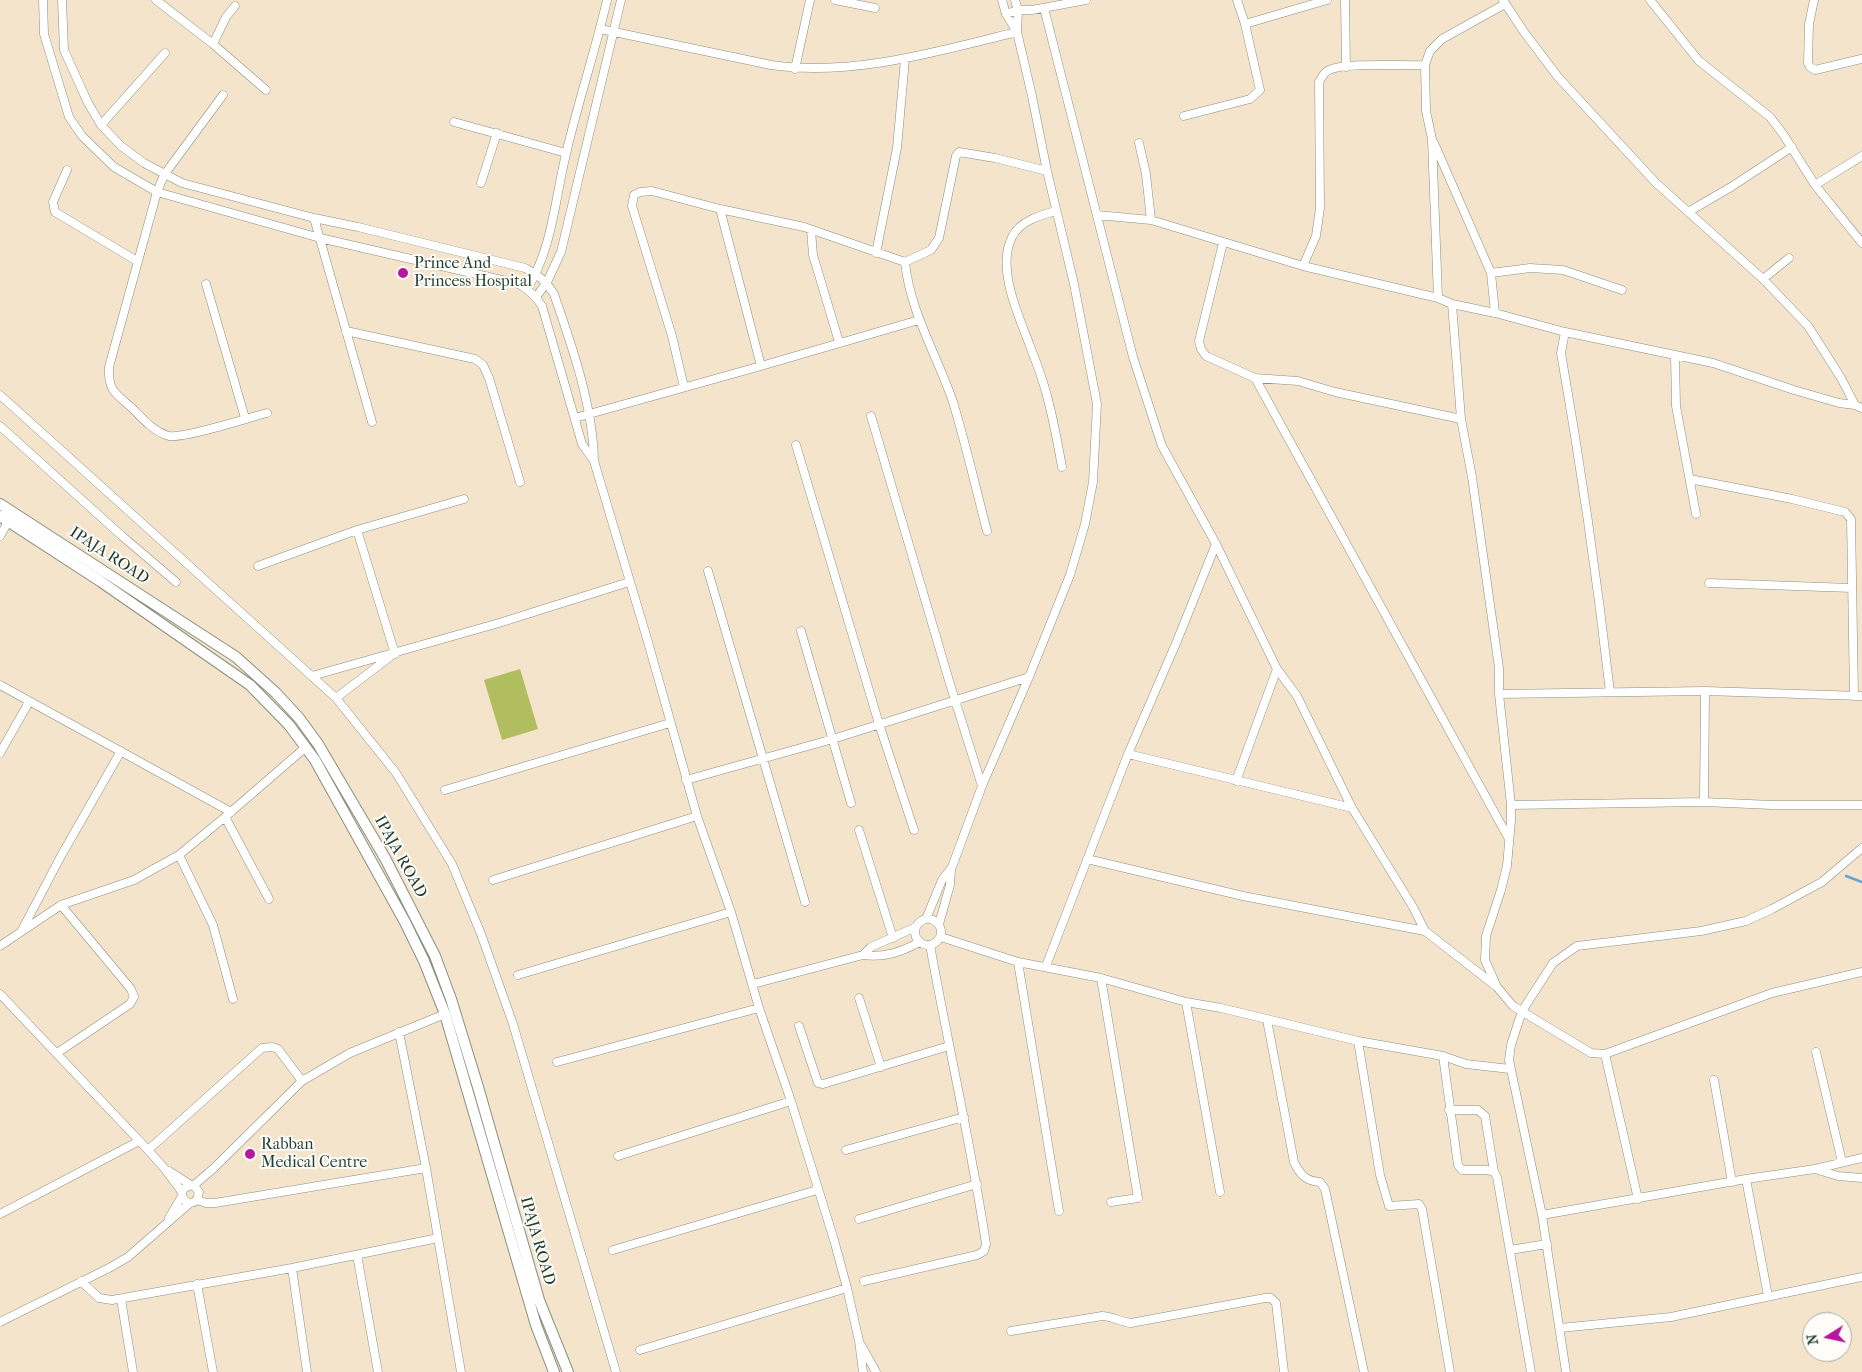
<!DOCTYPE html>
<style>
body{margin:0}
#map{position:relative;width:1862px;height:1372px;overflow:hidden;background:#f4e4cb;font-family:"IM FELL French Canon",serif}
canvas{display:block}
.north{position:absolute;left:1802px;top:1312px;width:50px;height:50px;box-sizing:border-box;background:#fdfcf7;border:1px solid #a4b0a9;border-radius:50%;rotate:260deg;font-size:14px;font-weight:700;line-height:20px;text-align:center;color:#1f3d34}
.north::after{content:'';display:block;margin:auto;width:18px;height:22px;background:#b5179e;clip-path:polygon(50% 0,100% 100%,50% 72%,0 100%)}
</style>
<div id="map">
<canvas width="1862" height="1372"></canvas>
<div class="north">N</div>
</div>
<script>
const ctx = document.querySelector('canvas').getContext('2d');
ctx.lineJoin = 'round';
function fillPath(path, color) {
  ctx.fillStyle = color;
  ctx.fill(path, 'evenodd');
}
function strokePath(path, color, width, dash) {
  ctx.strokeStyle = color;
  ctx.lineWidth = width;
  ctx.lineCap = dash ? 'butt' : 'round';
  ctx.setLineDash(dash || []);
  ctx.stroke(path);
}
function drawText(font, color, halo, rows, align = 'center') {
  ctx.font = font + ' "IM FELL French Canon",serif';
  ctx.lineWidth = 4;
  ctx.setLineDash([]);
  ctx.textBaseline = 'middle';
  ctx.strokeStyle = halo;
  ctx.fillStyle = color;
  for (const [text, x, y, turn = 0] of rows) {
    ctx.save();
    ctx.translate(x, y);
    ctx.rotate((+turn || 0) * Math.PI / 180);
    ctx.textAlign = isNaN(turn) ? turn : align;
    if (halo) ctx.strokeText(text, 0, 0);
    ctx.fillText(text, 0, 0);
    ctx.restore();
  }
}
const green = new Path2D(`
 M520,669L538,729L502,740L484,680Z`);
const stream = new Path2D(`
 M1846,876L1862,882`);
const minor = new Path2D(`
 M43,0L44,34L69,117L82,136L114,167L157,192L320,238L519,284C529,290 536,296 542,306L582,444L594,461
 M62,0L64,50L88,103L101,125L121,146L144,163L182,183L314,218L358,227L525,268C538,275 546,281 554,294C572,346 593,406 594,461L648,642L697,816L731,912L759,1008L791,1101L834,1240L847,1288L859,1341L863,1372
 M156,0L213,44L266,90
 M835,0L875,8
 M1002,0L1006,14L1017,32
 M1345,0L1346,67
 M1503,0L1524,32L1558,77L1656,183L1763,279L1808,326L1841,378L1855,405
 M1650,0L1699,61L1770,117L1783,134L1815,185L1862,243
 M1814,0L1809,24L1808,63L1810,67L1815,70L1861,59
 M1044,8L1133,357L1162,446L1216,544L1277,669L1297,696L1352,808L1413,907L1425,931L1497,987
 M1006,14L1018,10H1032L1086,0
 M1245,24L1327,0
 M600,29L771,65C853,77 938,51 1017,32
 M213,44L226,17L235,6
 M795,69L810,0
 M223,95L164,175L157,192L109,367C108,391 115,393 132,408C142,418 154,432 169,436C183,439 248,418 267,413
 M1184,116L1250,99L1260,90L1245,24L1237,0
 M454,122L566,153
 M101,125L165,53
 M1139,143L1146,174L1151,220
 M1434,143L1491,273L1495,313
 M67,170L53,202L55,212L137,261
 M481,183L497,133
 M1815,185L1862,156
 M720,209L761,366
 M1056,211C1040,215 1020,221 1012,237C996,269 1019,316 1030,346C1037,364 1044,382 1048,400C1054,422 1058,445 1062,467
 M1688,212L1731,187L1792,147
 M1097,215L1151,220L1303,266L1438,298L1452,304L1495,313L1565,332L1713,363L1794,390L1839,403L1855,405L1862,408
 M314,218L372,422
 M811,230L813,255L839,342
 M1223,243L1199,341L1201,349L1206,356L1255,378L1298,381L1335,392L1461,419
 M876,253L897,148L905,59
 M905,262L931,250L939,238L956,156L959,152L995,158L1047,171
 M1303,266L1316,236L1320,208L1319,82C1322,77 1324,72 1329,70C1346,62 1404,66 1425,65
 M1491,273L1530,268L1563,270L1622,290
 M1763,279L1789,258
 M206,284L245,418
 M527,289C552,250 555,199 566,154C578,102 595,52 607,0
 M536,297L547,282L561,252L621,0
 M1438,298L1432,139L1426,111L1425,65L1430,51L1442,39L1505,4
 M1452,304L1461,419L1472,477L1499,668V694L1511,805V820L1507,866L1501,890L1486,936L1485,960L1497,987L1513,1006L1591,1053L1605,1054L1772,993L1862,972
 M346,331L475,359L483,365L489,378L520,482
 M1565,332L1561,353C1581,466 1597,578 1610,692
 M1675,355L1676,406L1696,514
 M1255,378L1509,839
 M684,387L672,336L632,206L634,195L640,192L652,191L720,209L804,227L905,262C910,312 937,355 953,402C966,445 976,489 987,531
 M0,395L336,698L396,773L452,864L481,934L513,1024L616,1372
 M871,416L950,684L982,786
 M575,418L761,366L919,320
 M0,426L122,536L176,582
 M796,445L879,724L914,830
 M1690,479L1792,499L1845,512L1851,519L1854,696
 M357,530L395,654
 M0,536L8,522
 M258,566L357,530L464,499
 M708,571L805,902
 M1709,583L1852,588
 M801,631L851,803
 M312,676L499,623L629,582
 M0,685L231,812
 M1499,694L1705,691L1862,696
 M336,698L391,656
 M0,753L29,702
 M1128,754L1352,808
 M686,780L833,739L1029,677
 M1236,781L1277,669
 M445,790L670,723
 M1704,802L1705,691
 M1511,805L1704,802L1772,805H1862
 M225,817L269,899
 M859,830L893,938
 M179,855L213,925L233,999
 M1087,859L1243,896L1425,931
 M493,880L697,816
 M926,919L942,880L952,867L982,786L1029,677L1070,575L1085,524L1093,482L1097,404L1074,284L1047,171L1032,96L1017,32L1018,10L1015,0
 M915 932a13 13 0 1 1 26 0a13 13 0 1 1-26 0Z
 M939,924L950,885L951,869
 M22,930L61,856L121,751
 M941,937L1018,962L1101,978L1186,1002L1221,1008L1358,1041L1443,1056L1466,1064L1510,1069
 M0,946L61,905L134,880L179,855L225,817L306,747
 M863,955L871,947L916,927
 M1018,962L1059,1211
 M1046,966L1128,754L1177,641L1216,544
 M518,975L731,912
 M1101,978L1138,1198L1111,1202
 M753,984L863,955C884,958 901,952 920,942
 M0,994L148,1150L165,1169L182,1192
 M859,998L881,1067
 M1186,1002L1220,1192
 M1267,1020L1294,1162C1300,1175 1306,1181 1320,1182L1325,1189L1364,1372
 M799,1026L818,1083L823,1084L949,1046
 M399,1032L426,1168L461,1372
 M1358,1041L1380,1175L1389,1206L1419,1204L1422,1209L1450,1372
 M1816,1052L1842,1162
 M57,1053L130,1004L134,997L131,989L61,905
 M1605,1054L1638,1199
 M1443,1056L1458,1165L1462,1170H1487L1494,1172L1497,1177L1531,1372
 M557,1062L759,1008
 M1714,1080L1732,1182
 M1449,1110H1478L1485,1116L1494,1172
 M148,1150L262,1048L272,1047L278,1049L302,1081
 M846,1150L964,1117
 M618,1156L791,1101
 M1815,1169L1838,1176L1862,1178
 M169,1171L191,1185
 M1746,1179L1768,1296
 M193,1186L214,1168L302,1081L350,1053L445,1014
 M197,1200L199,1192L195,1187L191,1185L183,1189L182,1196C185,1203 191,1205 197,1200L206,1203H215L426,1168
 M0,1214L139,1141
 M1542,1215L1746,1179L1815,1169L1862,1158
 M169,1218L182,1196
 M859,1219L977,1184
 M613,1250L817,1190
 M1510,1250L1547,1244
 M357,1255L378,1372
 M292,1268L307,1372
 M81,1281L99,1298L112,1300L292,1268L438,1238
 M864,1281L977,1255L984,1251L986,1244C971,1144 948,1045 930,945
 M197,1284L213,1372
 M121,1299L133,1372
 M0,1322L109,1268L128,1257L190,1203
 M1560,1328L1671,1317L1862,1277
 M1011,1331L1102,1316C1112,1316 1120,1322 1131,1323L1265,1298H1271L1276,1303L1284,1372
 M861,1345L876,1372
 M640,1350L847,1288
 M1566,1372L1542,1215L1509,1060L1511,1045L1522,1011L1553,963L1577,946L1701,931L1746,921L1772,909L1822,882L1862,848`);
const secondary = new Path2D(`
 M0,504L236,657L276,693L299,718L318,744L385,858L435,956L451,999L478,1087L539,1300L568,1372
 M0,516L100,581L250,685L289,725L315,760L405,922L424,961L445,1014L536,1325L554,1372`);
const markers = [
 [403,273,6,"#b5179e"],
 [250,1154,6,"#b5179e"]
];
const poiNames = [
 ["Prince And",414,264],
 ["Princess Hospital",414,282],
 ["Rabban",261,1145],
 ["Medical Centre",261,1163]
];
const streetNames = [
 ["IPAJA ROAD",109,556,33],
 ["IPAJA ROAD",400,857,61],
 ["IPAJA ROAD",537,1241,74]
];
fillPath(green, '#b0be60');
strokePath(stream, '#63a4d6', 2.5);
strokePath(minor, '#8a9080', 9);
strokePath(secondary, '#8a9080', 12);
strokePath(minor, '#fff', 8);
strokePath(secondary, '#fff', 10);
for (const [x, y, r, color] of markers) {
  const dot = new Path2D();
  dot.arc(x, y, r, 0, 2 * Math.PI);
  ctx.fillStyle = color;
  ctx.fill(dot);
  strokePath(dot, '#fdfcf7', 2);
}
drawText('16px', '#1f3d34', '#fdfcf7', poiNames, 'left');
drawText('16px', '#1f3d34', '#fdfcf7', streetNames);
</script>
